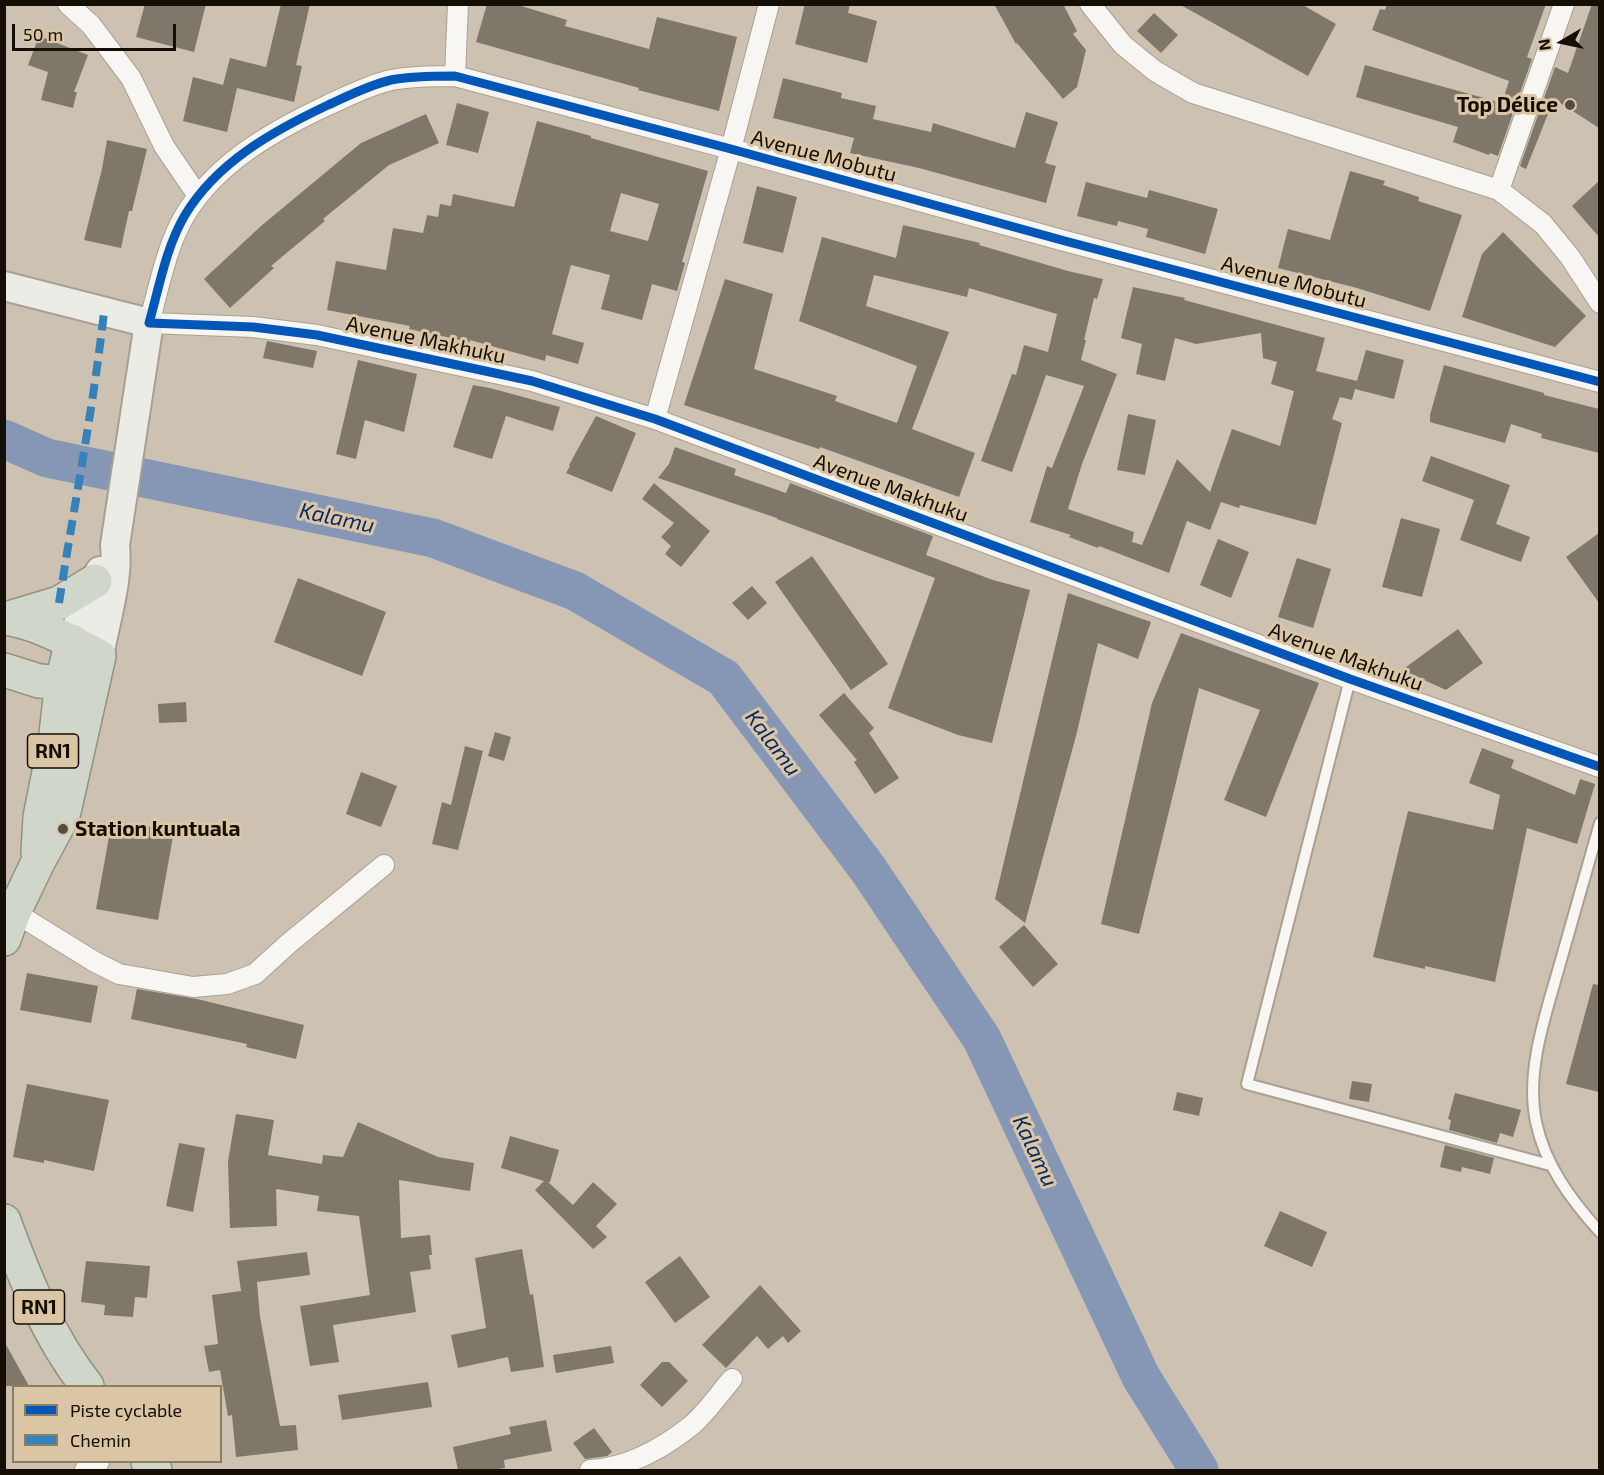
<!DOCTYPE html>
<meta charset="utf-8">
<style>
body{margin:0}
#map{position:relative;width:1604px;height:1475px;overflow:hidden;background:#cdc2b1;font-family:"Exo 2",sans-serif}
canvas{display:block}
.frame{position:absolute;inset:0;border:6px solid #150e04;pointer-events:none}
.legend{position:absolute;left:12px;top:1385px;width:210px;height:78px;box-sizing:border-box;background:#dac6a4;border:2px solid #8b7c64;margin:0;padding:8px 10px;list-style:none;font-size:18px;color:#150e04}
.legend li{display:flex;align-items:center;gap:12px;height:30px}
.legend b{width:30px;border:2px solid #8b7c64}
.north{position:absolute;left:1532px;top:12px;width:60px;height:60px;-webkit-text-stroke:4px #dac6a4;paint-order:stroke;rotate:261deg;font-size:16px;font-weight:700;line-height:24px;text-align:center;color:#150e04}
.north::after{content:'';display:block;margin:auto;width:21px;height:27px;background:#150e04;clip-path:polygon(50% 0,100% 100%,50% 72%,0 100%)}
.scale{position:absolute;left:12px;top:24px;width:164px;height:27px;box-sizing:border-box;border:3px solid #150e04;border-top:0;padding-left:8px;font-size:18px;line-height:21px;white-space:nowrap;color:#150e04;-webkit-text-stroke:4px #dac6a4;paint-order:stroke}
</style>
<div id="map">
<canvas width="1604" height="1475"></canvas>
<div class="frame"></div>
<ul class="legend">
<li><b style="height:8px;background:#0057b8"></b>Piste cyclable</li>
<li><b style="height:8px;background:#3482b9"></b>Chemin</li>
</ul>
<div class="north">N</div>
<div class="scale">50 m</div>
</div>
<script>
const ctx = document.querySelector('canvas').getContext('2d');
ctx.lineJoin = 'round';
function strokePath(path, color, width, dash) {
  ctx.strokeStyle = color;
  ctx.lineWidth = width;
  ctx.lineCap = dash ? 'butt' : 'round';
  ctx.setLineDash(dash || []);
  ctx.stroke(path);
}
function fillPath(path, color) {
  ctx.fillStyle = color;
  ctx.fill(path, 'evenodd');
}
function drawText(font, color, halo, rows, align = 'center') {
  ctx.font = font + ' "Exo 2",sans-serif';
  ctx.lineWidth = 6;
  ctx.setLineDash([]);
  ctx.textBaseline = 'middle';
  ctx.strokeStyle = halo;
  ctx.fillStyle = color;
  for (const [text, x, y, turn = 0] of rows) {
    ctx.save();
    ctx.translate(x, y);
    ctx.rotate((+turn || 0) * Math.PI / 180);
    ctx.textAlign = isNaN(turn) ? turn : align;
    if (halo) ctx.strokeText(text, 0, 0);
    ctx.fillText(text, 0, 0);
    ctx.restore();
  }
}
const river = new Path2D(`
 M4,439L47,458L433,538L575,591L724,678L868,869L982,1039L1141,1377L1199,1470`);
const building = new Path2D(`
 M145,4H206L194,52L136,37Z
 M281,4H310L296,65L302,66L294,102L237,88L227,132L183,121L193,77L223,85L230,58L266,67Z
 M487,4H515L567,20L565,26L649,49L657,17L737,37L719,111L638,90L639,88L476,42Z
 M805,4H850L848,13L877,21L867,63L795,44Z
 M994,4H1063L1077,31L1073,34L1086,50L1077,87L1063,99L1017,43L1016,44Z
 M1179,4H1301L1336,24L1308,76Z
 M1387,4H1546L1527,57L1532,59L1498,156L1490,153L1489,155L1453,142L1458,127L1356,97L1365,65L1502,103L1509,81L1372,30L1380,9L1385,10Z
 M1592,4H1599V128L1554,99L1526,169L1520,166L1555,67L1568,73Z
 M1154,13L1178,35L1161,53L1137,31Z
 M39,36L88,55L74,92H77L73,108L41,100L48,72L28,65Z
 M783,78L842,93L841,98L876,106L873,119L931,132L933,123L1015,148L1026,112L1058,122L1045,163L1056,166L1046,203L919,168L850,153L854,138L773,118Z
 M457,103L489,112L478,153L446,145Z
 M426,114L439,143L389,165L323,219L325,221L271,266L274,268L230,308L204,279L261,226L361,143Z
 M537,121L591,136V138L708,171L682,262L685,263L677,291L652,284L642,320L601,309L610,275L571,265L552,334L584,343L578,364L546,355L545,361L470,340V342L409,329L410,326L327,310L336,261L386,270L393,228L423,233L427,215L438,217L440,204L451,206L453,194L514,207ZM621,193L659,204L648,241L610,231Z
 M107,140L147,149L132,211H129L121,248L84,240L102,169Z
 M1350,171L1385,181L1383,185L1419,197L1418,201L1462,215L1430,311L1357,288L1278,268L1288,229L1330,240Z
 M1599,181V237L1572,206Z
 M1086,182L1147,198L1149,190L1218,209L1205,254L1146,237L1148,229L1118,221L1117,226L1077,216Z
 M757,186L797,197L783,253L743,243Z
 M903,225L980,243L979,245L1068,271L1103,279L1097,299L1094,298L1084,340H1086L1081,360L1117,374L1082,464L1068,509L1134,532L1132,542L1142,545L1177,459L1210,492L1232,429L1280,446L1294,391L1271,384L1277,362L1263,358L1261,333L1196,344L1175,338L1165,381L1136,374L1142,344L1121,338L1133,287L1185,298L1184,300L1325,338L1316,371L1357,381L1366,350L1404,360L1394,399L1355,389L1352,400L1340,397L1332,419L1342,423L1316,525L1240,505L1239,508L1221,502L1210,530L1187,521L1169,573L1099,546L1098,548L1069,537L1071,535L1030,522L1047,466L1052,468L1084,386L1046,375L1012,472L981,461L1012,374L1016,375L1024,345L1048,352L1057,314L969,288L967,297L874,275L866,306L949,332L912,429L975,453L959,497L820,447L819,449L684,405L725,279L773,294L754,369L837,396L835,401L897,423L917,366L799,321L822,237L896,258Z
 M1503,232L1586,316L1555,347L1462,317L1482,254Z
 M267,341L317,351L313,368L263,358Z
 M358,360L417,374L404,432L365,420L356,459L336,454Z
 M1444,365L1544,393V395L1599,409V453L1541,438L1542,434L1511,424L1505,443L1430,422V415Z
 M473,385L490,388L560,407L553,431L506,416L492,459L453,447Z
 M1128,414L1156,420L1145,475L1117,470Z
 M596,416L636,433L612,492L566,473L570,466L569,465Z
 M675,447L736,469L734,475L786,493L790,483L933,536L926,555L993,580L1030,590L992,743L958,735L888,708L935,578L777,519V518L658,478L669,464Z
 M1431,456L1510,485L1496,524L1530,537L1521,562L1460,540L1474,500L1422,481Z
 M654,483L710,531L681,567L665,554L671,546L661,537L674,523L642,499Z
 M1401,518L1440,529L1422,597L1382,587Z
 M1599,533V603L1566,557Z
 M1218,539L1249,552L1231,598L1200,585Z
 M812,556L888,664L851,690L775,582Z
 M1297,558L1331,569L1313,628L1278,617Z
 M298,578L386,612L362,676L274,642Z
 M752,586L767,603L748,620L732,603Z
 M1068,593L1151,622L1138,659L1098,643L1076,736L1025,923L995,899Z
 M1458,629L1483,663L1446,690L1402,670Z
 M1181,633L1319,683L1266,817L1224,800L1260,710L1199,688L1139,934L1101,924L1152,703Z
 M844,693L874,728L869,733L899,778L875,794L854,762L857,760L819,715Z
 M186,702L187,722L159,723L158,704Z
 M495,732L511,737L504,761L488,756Z
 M465,746L483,751L458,850L432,844L442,802L451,805Z
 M1482,748L1514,760L1511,768L1575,795L1580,779L1595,784L1577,844L1527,828L1495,982L1425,966V969L1373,957L1408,811L1493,830L1500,795L1469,783Z
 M361,772L397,786L381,827L346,814Z
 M112,820L174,831L158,920L96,909Z
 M1024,925L1058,964L1033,987L999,947Z
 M27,973L98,986L91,1023L20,1010Z
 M1593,984L1599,985V1092L1566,1084Z
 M137,989L197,999L304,1025L296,1059L246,1047L247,1044L131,1019Z
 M1352,1081L1372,1084L1369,1102L1349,1099Z
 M27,1084L109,1100L94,1171L44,1160V1163L13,1157Z
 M1177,1092L1203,1098L1199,1116L1173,1110Z
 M1455,1093L1521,1110L1513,1137L1500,1133L1497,1143L1449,1130L1451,1120L1448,1119Z
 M236,1114L274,1120L268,1155L322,1164L323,1155L343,1157L358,1122L438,1157L474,1163L470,1191L399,1180L401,1238L430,1235L432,1255H429L431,1269L410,1272L416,1312L333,1325L339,1362L310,1366L300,1306L370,1295L359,1216L317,1211L319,1196L276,1189L277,1226L230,1228L228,1161Z
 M510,1136L559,1150L550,1182H548L573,1205L593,1182L617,1204L596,1226L607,1237L593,1249L535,1190L544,1181L501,1168Z
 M179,1143L205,1148L193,1212L166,1206Z
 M1445,1145L1494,1158L1490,1174L1462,1167L1461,1172L1440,1167Z
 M1280,1211L1327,1232L1312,1267L1264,1246Z
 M522,1249L530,1295L533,1294L544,1367L511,1372L508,1357L458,1368L451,1335L486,1328L475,1258Z
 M307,1252L310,1275L257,1282L260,1317L280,1426L296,1425L298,1450L236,1457L232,1415L228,1416L220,1370L209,1372L204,1346L218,1344L212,1295L241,1291L237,1261Z
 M680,1256L710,1297L675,1323L645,1282Z
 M86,1261L150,1266L147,1298L135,1297L133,1317L104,1315L105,1305L81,1302Z
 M760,1285L801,1331L788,1343L783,1336L768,1349L757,1336L726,1368L702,1345Z
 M4,1341L29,1386H4Z
 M611,1346L614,1363L556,1373L553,1355Z
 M662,1362H669L688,1381L662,1407L640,1385Z
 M428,1382L432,1407L342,1420L338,1395Z
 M546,1420L552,1451L504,1460L505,1468L493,1470H458L453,1447L511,1434L509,1427Z
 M594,1428L612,1452L607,1456L585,1459L573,1443Z`);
const lane = new Path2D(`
 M1350,679L1247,1084L1550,1165
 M1600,823C1587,869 1574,915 1561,960C1547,1011 1525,1069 1536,1122C1545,1165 1571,1200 1600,1232`);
const street = new Path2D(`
 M68,4L91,25L131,78L164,146L198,196
 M1090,4L1123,45L1155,71L1193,93L1499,190L1543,224L1570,257L1600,303
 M455,76L458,4
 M1499,190L1564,4
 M1600,382L1065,241L731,149L455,76C434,76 412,76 391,80C369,85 348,96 328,105C273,131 217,162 185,215C166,247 159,288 149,323L253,327L317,335L532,381L655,419L1350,679L1600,767
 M655,419L731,149L769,4
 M14,912L95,962L119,974L193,987L227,984L255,974L288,944L384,865
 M85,1470L99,1462
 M590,1470C628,1468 662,1449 692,1425C707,1412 719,1394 732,1379`);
const secondary = new Path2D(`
 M4,286L149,323L115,545C119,579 105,622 99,656
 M72,641L90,590L100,571`);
const highway = new Path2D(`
 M4,618C40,623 68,641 99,656L63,816L38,862L14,912L4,939
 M9,618L59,603L95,581
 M4,670L39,681L85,684
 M38,852L40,817L55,742L62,682L72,641
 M4,1221C25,1279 49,1338 87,1386
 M148,1462L155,1470`);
const quiet = new Path2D(`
 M59,603C74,506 93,410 104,312`);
const cycleway = new Path2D(`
 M1600,382L1065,241L731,149L455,76C434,76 412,76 391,80C369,85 348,96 328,105C273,131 217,162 185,215C166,247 159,288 149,323L253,327L317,335L532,381L655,419L1350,679L1600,767`);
const markers = [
 [1570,105,6,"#554d41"],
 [63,829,6,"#554d41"]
];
const shields = [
 [53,751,51],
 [39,1307,51]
];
const shieldNames = [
 ["RN1",53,751],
 ["RN1",39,1307]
];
const poiNames = [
 ["Top Délice",1558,105],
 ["Station kuntuala",75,829,"left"]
];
const streetNames = [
 ["Avenue Mobutu",824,156,15],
 ["Avenue Mobutu",1294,282,15],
 ["Avenue Makhuku",426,340,12],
 ["Avenue Makhuku",891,488,20],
 ["Avenue Makhuku",1346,657,20]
];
const waterNames = [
 ["Kalamu",337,518,12],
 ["Kalamu",773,743,53],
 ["Kalamu",1035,1151,65]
];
strokePath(river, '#8597b5', 39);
fillPath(building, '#7f776a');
strokePath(lane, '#a9a092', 14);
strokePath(street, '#a9a092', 22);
strokePath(secondary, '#a9a092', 32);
strokePath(highway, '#909382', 36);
strokePath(lane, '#f8f6f3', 10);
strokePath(street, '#f8f6f3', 20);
strokePath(secondary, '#ecece7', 28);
strokePath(highway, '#d0d6ca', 33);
strokePath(quiet, '#3482b9', 8, [15, 8]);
strokePath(cycleway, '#0057b8', 9);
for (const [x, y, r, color] of markers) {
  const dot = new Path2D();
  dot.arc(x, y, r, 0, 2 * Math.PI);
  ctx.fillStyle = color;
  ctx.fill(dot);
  strokePath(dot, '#dac6a4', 2);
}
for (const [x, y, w] of shields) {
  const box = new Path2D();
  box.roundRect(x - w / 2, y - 17, w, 34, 4.5);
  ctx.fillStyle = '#dac6a4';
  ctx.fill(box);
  strokePath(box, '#150e04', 1.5);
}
drawText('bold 20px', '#150e04', null, shieldNames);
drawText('bold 21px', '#150e04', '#dac6a4', poiNames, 'right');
drawText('21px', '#150e04', '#dac6a4', streetNames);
drawText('italic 22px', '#082a68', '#dac6a4', waterNames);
</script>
